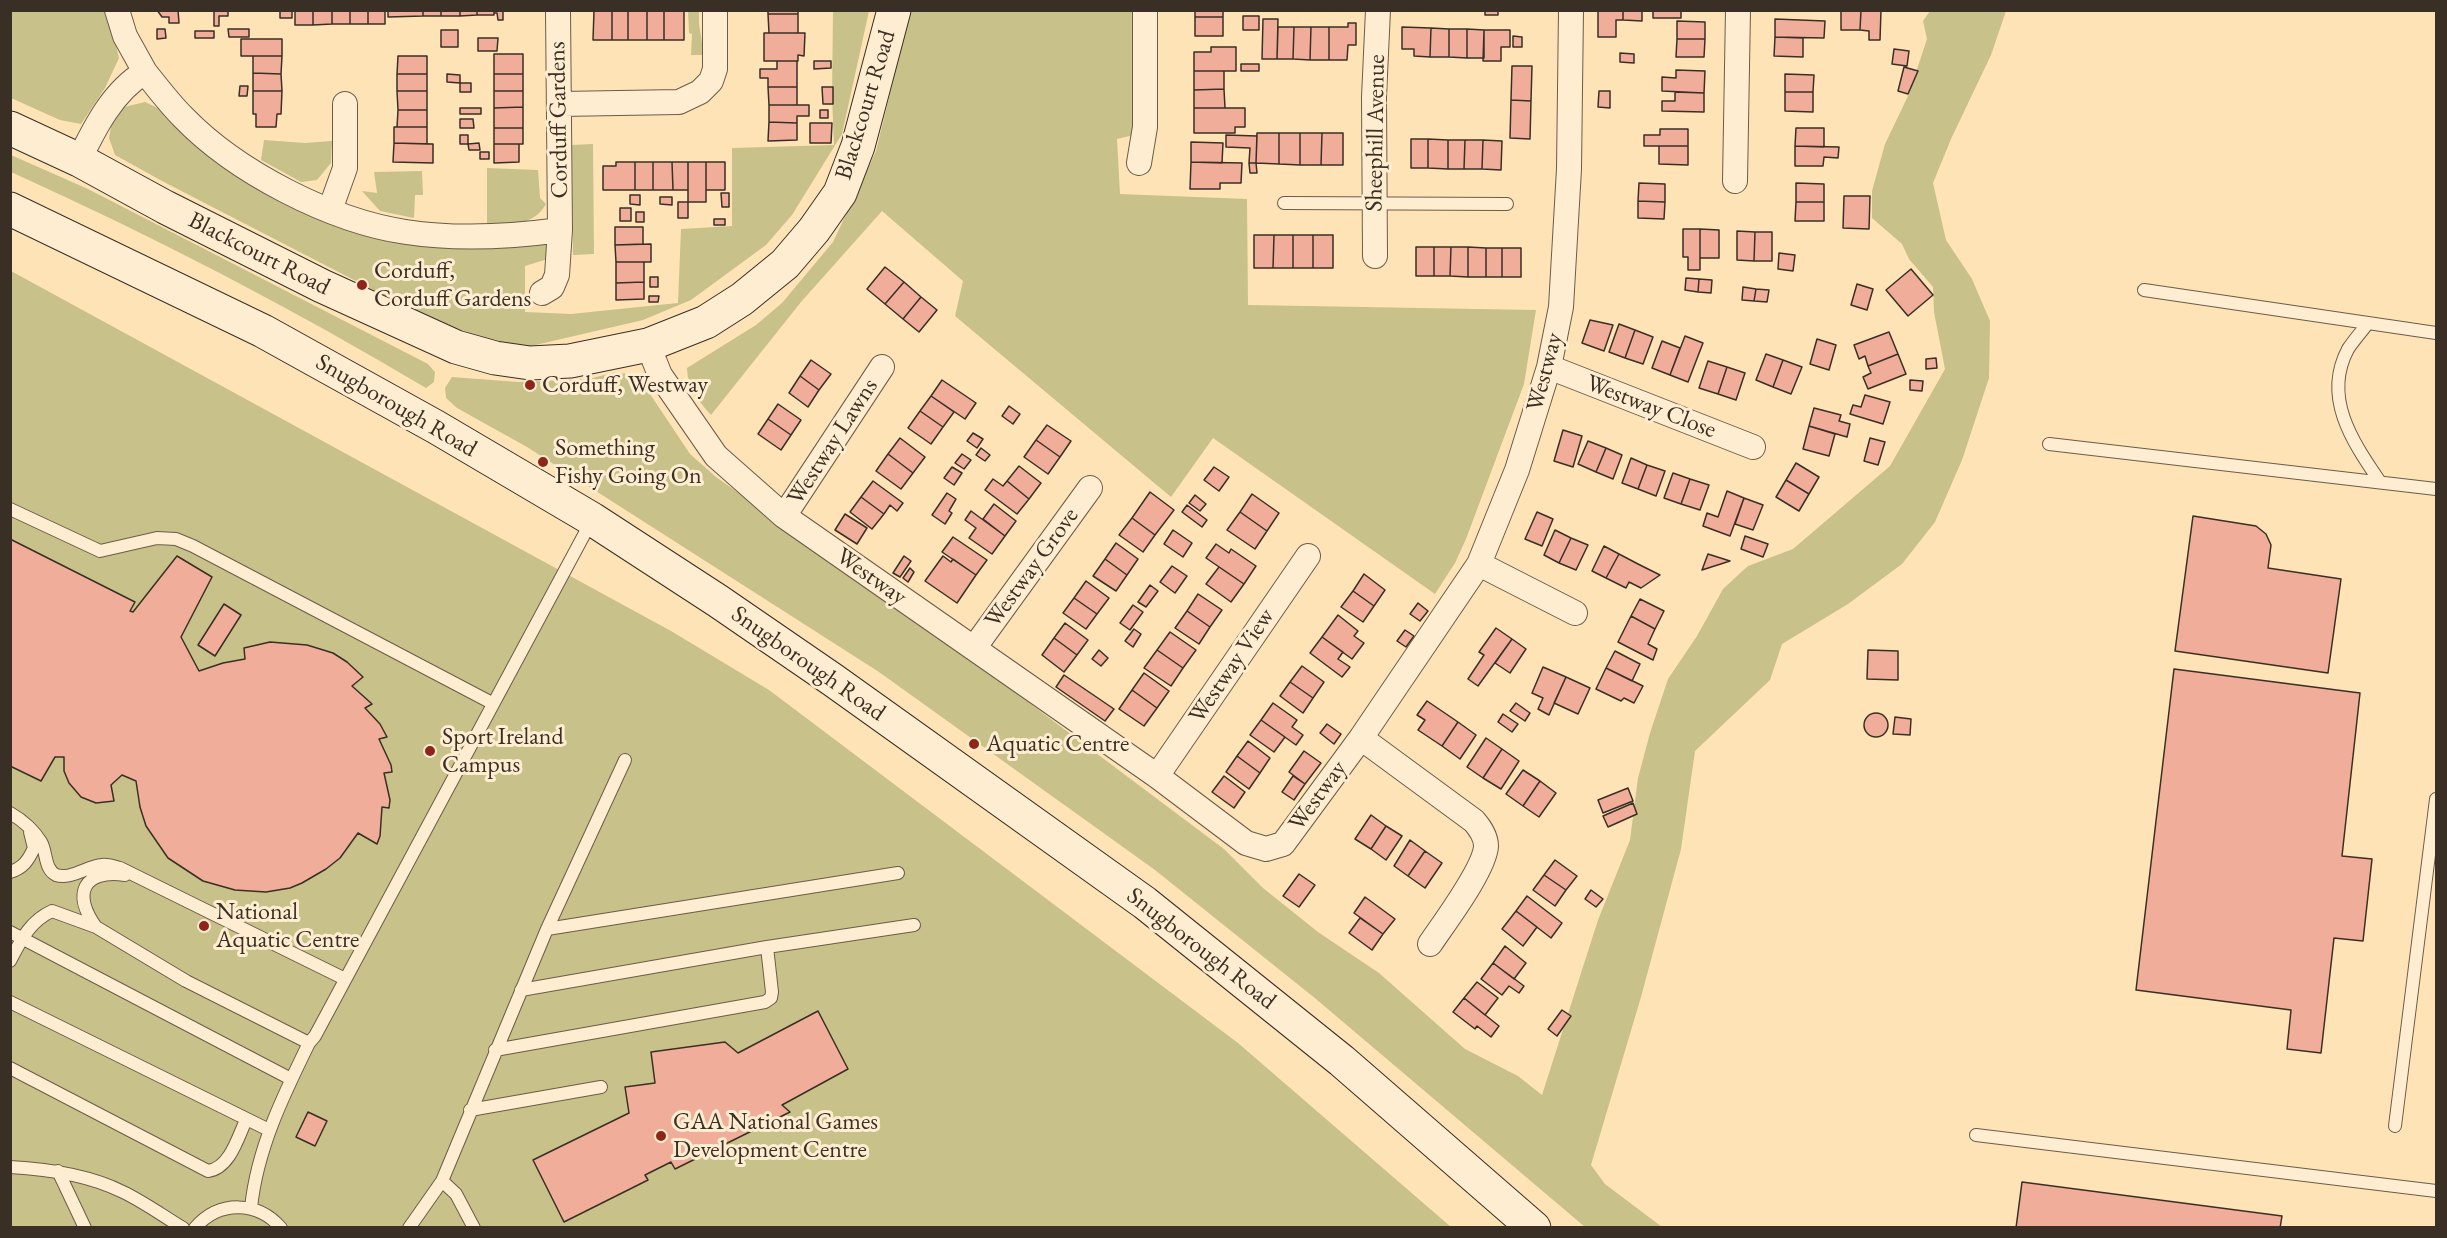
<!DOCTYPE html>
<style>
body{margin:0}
#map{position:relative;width:2447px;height:1238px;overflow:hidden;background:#fee3b7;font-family:"EB Garamond",serif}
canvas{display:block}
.frame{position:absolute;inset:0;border:12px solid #3a2f24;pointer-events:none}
</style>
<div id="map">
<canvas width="2447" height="1238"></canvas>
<div class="frame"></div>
</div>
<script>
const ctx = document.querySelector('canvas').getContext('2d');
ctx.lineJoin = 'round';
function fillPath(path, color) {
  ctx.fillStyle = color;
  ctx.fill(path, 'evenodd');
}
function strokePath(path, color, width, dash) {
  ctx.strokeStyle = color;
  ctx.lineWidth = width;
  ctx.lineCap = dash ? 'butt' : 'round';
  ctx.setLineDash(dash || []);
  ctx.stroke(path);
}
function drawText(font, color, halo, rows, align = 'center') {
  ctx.font = font + ' "EB Garamond",serif';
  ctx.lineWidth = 6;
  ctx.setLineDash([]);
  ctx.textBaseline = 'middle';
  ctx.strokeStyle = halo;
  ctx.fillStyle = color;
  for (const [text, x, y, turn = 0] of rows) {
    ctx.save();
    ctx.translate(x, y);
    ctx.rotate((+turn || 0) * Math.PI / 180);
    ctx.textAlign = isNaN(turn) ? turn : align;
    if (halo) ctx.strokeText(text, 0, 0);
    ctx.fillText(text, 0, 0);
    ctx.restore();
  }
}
const green = new Path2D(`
 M11,11H108L119,58L105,88L81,124L60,120L11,98Z
 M688,11H699V24L704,55H691L692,34L689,33Z
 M833,11H869L842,134L792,215L766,245L691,300L643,320L527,347L485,339L418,313L162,181L115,155L109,138L112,122L124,107L145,102L164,111L297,208L544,244L548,246L551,258L525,266V312L571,314L678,303L681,229L732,226V148L834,145L832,97Z
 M910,11H1133L1134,135L1117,139L1120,194L1247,199L1248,305L1536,310L1524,384L1466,539L1455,563L1435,594L1213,438L1171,497L955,316L963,281L882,211L801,302L711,415C698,400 688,389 687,368L756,325L782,303L833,242L876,151Z
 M1930,11H2006L1991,55L1951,139L1933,183L1946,240L1972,279L1990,321L1989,378L1962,460L1935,522L1902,564L1848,604L1782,644L1770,680L1695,751L1681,849L1641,997L1591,1165L1605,1184L1662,1227H1585L1316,999L1155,870L879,672L527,447L457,408L446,398L445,388L452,377L518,382L589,379L616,372L638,376L690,454L716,477L904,609L1224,849L1263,888L1318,932L1379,973L1465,1049L1518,1076L1542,1095L1598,920L1630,840L1638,778L1650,733L1668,679L1697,636L1723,589L1748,566L1793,549L1890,466L1945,369L1934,312L1933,287L1909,259L1902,244L1872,218V191L1885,144L1908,96L1927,39L1923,21Z
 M264,140L305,143L332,141L331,163L317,180L301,182L261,160Z
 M593,144L594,254L573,255L572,145Z
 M11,155L88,189L428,364L435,372L434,382L426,388C292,308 153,236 11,172Z
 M487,168L538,170L540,198L546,204C533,227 510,224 487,225Z
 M422,171L423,195H415L414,218L380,211L362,191L377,193L374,172Z
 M11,271L671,631L769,690L1238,1043L1451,1227L11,1228Z`);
const building = new Path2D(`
 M157,10H178L179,23H169V17H162Z
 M214,10H228V16H219V26H214Z
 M280,10H292V18H280Z
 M295,10H313V25H295Z
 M313,10H332V24L313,25Z
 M332,10H350V24H332Z
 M350,10H368V24H350Z
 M368,10H385V24H368Z
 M388,10H423V16L388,17Z
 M423,10H441V16H423Z
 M441,10H460V16H441Z
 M460,10H477V15L460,16Z
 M477,10H494V15H477Z
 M494,10H503V20H498L497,13H494Z
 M647,10V40H628V10Z
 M684,10V40H664V11Z
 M768,10H798V14H768Z
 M1195,10H1223V17H1195Z
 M1485,10H1498V15H1485Z
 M1598,10H1623V20H1616V37H1598Z
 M1623,10H1642V21L1623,20Z
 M1653,10H1681V18H1653Z
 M1841,10H1861L1860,30H1841Z
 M1861,10H1881L1880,40H1869V31L1860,30Z
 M594,11H612V40H593Z
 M612,11H628V40H612Z
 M647,11H664V40H647Z
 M768,14H798V33H769Z
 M1243,16H1259V30H1243Z
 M1195,17H1223V36H1195Z
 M1263,19H1278L1277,59H1262Z
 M1775,19L1825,21L1824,38L1775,37Z
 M1677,21L1705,22V39H1677Z
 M1348,23H1356V45H1348L1347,60H1329V27H1348Z
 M1278,27H1294L1293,59H1277Z
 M1294,27H1311L1310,60L1293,59Z
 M1311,27H1329V60H1310Z
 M1402,27L1431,28L1430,57L1414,56V49H1402Z
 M1431,28L1449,29V57H1430Z
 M157,29H165L166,38L157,39Z
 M228,29H249V37H229Z
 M1449,29H1467V58L1449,57Z
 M1467,29L1484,30V58H1467Z
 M441,30H458V47H441Z
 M1484,30H1510V47H1501V61H1483Z
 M195,31H214V38H195Z
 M764,33H805L804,56L798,55V61H764Z
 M1513,36L1522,37V47H1513Z
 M1775,37L1803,38V57L1774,56Z
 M478,38H498L497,51H478Z
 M241,39H282V56H241Z
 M1677,39H1705L1704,57H1676Z
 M1211,47H1236V71H1194V52H1211Z
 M1894,49L1909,51L1907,66L1892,64Z
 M1620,53L1634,54V63L1620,62Z
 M494,54H523V74H494Z
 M253,56H282L281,74L253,73Z
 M398,56H427V74H397Z
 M777,61H797V87H768V78H760V69H777Z
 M814,61H831V68L814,69Z
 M1241,64H1259V71H1241Z
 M1512,66H1532L1531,101L1511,100Z
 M1904,67L1918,71L1908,94L1898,91Z
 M1676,70L1705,71L1704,93L1662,91V77L1676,78Z
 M1194,71H1224V89L1194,90Z
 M253,73L281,74L282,91H253Z
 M397,74H427V91H397Z
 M447,74L460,75V83L447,82Z
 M494,74H523V91H494Z
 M1785,74L1814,75L1813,92H1785Z
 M460,83H471V92H460Z
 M240,86H248L247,96H239Z
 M768,87H797V105H769Z
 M822,87H833V104H823Z
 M1224,89L1225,108H1194V90Z
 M253,91H282L281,114H277L276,127H256V114H253Z
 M397,91H427V110H398Z
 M494,91H523V107L494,108Z
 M1599,91H1610V108L1598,107Z
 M1675,92L1704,93V112L1662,111V101H1675Z
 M1785,92H1813V112L1785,111Z
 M1511,100L1531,101L1530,139L1510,138Z
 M769,105H809V116H797V123L769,122Z
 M523,107V128H494V108Z
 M460,108H481V114H460Z
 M1194,108H1245V127H1235V133H1194Z
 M398,110H427V127H397Z
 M820,110H828V118H820Z
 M460,119H473L474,128H460Z
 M769,122L797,123V140L768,141Z
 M810,123H832L831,143H810Z
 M394,127H427V144L394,143Z
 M494,128H523V144H494Z
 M1796,128H1824V147L1795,146Z
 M1660,129H1688V146H1644V135H1660Z
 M1257,133H1279V164L1256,163Z
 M1279,133H1300V165L1279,164Z
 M1300,133H1322L1321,165H1300Z
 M1322,133H1343V165H1321Z
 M460,135H468V144H460Z
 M1226,135L1257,136L1256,163H1249L1250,148L1226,147Z
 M1411,139H1428V168H1411Z
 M1428,139L1448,140V169L1428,168Z
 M1448,140H1465L1464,169H1448Z
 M1465,140H1483L1482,169H1464Z
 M1483,140L1502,141L1501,170L1482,169Z
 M1191,142L1223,143L1222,163L1191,162Z
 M394,143L433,144V163L393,162Z
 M479,143L480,150H469L468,144Z
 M494,144H519V162L494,163Z
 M1659,146H1688V165L1659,164Z
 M1795,146L1839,147L1838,158L1824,157L1823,166H1795Z
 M480,152H489V159H480Z
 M616,162H635V190H603V166H616Z
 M635,162H653V190H635Z
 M653,162H672L673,190H653Z
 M672,162H688V190H673Z
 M688,162H706V202H688Z
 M706,162H725V190H706Z
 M1191,162L1242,163L1241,183H1220V189H1190Z
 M1249,163H1256L1257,173H1250Z
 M1639,183L1665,184V202L1638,201Z
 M1796,183L1824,184V202H1796Z
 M721,193H729V207H722Z
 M630,195H640V205L630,204Z
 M1844,196H1870L1869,229L1843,228Z
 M660,197H672V205L660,204Z
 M1638,201L1665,202L1664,219L1638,218Z
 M678,202H688V218H678Z
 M1796,202H1824V221H1795Z
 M620,208H631V221H620Z
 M636,212H644V222H636Z
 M714,219H725V225H714Z
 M615,227H643V244L615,245Z
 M1683,229H1700V270H1688V257H1683Z
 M1700,229L1719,230V258H1700Z
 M1737,231L1755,232L1754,261L1737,260Z
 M1755,232H1772V261H1754Z
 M1254,235H1274L1273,268H1254Z
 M1274,235H1293V268H1273Z
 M1293,235H1313V268H1293Z
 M1313,235H1333V268H1313Z
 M651,244V262H616L615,245Z
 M1416,247H1434V276H1416Z
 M1434,247H1451L1450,276H1434Z
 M1451,247H1468V277L1450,276Z
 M1468,247L1486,248V277H1468Z
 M1486,248H1502V277H1486Z
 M1502,248H1521V277H1502Z
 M1779,253L1795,255L1793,271L1778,269Z
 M616,262H644V282L616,283Z
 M885,267L904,282L885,304L867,289Z
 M1911,269L1933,295L1908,316L1886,290Z
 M650,277H658V287H650Z
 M1686,278L1699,279L1698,292L1685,290Z
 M1699,279L1712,280L1711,293L1698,292Z
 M644,282V299L616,300V283Z
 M904,282L921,297L903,319L885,304Z
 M1857,284L1873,289L1867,310L1851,305Z
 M1743,287L1756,289L1754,301L1742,300Z
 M1756,289L1769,290L1767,302L1754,301Z
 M649,296H659L658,302H649Z
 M921,297L937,310L919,332L903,319Z
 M1590,320L1613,325L1604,351L1582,343Z
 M1619,324L1635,330L1625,358L1609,352Z
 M1635,330L1653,337L1643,364L1625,358Z
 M1889,332L1898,354L1868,366L1865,356L1859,359L1854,345Z
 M1685,336L1703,343L1688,382L1670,375Z
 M1817,339L1836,345L1829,370L1810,364Z
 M1662,341L1680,348L1670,375L1652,368Z
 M1766,354L1783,360L1773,387L1756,380Z
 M1898,354L1906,374L1868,389L1863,377L1871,373L1868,366Z
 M1936,358L1937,368L1926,369V359Z
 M811,360L831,374L819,390L800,376Z
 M1783,360L1802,367L1791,394L1773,387Z
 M1708,361L1727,367L1718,394L1699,388Z
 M1727,367L1745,373L1736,400L1718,394Z
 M800,376L819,390L808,407L789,393Z
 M942,380L976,403L965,419L931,396Z
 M1910,380L1923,381L1922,391L1910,390Z
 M1865,395L1890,402L1883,424L1850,414L1853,405L1861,407Z
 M931,396L954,412L943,427L920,411Z
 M778,404L801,420L791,435L768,419Z
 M1009,406L1020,414L1013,424L1002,416Z
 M1814,408L1841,415L1839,421L1850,424L1847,437L1809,426Z
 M920,411L943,427L931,444L908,428Z
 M768,419L791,435L781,450L758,434Z
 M1047,425L1071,441L1060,457L1036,440Z
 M1809,426L1835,434L1829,456L1803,449Z
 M1563,430L1582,436L1573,467L1554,461Z
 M973,433L983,439L977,448L967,441Z
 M900,438L925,457L913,473L888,454Z
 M1870,438L1885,442L1878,465L1864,461Z
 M1036,440L1060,457L1048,474L1024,457Z
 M1588,441L1606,448L1596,472L1578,464Z
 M981,448L990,455L985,461L976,455Z
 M1606,448L1622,455L1613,479L1596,472Z
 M888,454L913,473L901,489L876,471Z
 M962,454L971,460L964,469L955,463Z
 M1631,458L1647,465L1638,489L1622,483Z
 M1796,463L1819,477L1809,494L1786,480Z
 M1647,465L1665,471L1656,496L1638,489Z
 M1019,466L1041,483L1029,499L1007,481Z
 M952,467L962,473L954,485L944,478Z
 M1214,467L1229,477L1219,491L1204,480Z
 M1673,473L1690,479L1681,504L1664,498Z
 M993,479L1003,486L1007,481L1029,499L1017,514L985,490Z
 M1690,479L1709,485L1700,510L1681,504Z
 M1786,480L1809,494L1799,511L1776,497Z
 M873,481L903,503L897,511L890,505L884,514L861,497Z
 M1727,491L1744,498L1730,536L1703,526L1707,513L1718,517Z
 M1150,492L1174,510L1155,535L1132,518Z
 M947,493L956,499L949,511L952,513L945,524L932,515Z
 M1252,494L1279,513L1267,531L1240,512Z
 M1195,495L1206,504L1200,511L1189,503Z
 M861,497L884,514L872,529L850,512Z
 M1744,498L1763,505L1753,530L1735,524Z
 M994,504L1016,521L1005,536L983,519Z
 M1187,505L1207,520L1202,527L1182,512Z
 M971,511L1005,536L992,554L969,538L976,528L965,520Z
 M1240,512L1267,531L1255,549L1227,530Z
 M1537,512L1553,519L1542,546L1525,539Z
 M845,514L867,528L857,544L835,530Z
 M2193,516L2256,526L2266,534L2271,545L2268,568L2341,579L2328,673L2175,651Z
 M1132,518L1155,535L1143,552L1119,535Z
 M1173,530L1192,543L1183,557L1164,544Z
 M1555,530L1571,538L1559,563L1544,555Z
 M1745,536L1768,544L1763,557L1741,549Z
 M953,537L987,560L976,575L942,552Z
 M1571,538L1588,545L1576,570L1559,563Z
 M10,539L135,602L130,611L133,612L177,556L212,577L181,637L199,671L223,663L245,659L244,648L270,642L307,645L333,653L347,662L363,677L352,686L372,704L365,708L380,724L387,737L379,739L391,765L392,772L384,773L390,800L389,808L382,807L380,836L377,844L358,833L340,858L326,869L302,883L290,888L266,892L235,890L203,881L168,858L146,826L140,807L136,781L122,775L111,785L114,801L96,803L81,797L69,783L64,771V757H55L41,781L10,766Z
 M1116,543L1138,559L1127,575L1105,559Z
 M1216,544L1229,553L1231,549L1256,566L1244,584L1206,558Z
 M1604,546L1619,554L1606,578L1592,571Z
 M1619,554L1638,564L1660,575L1641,588L1629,582L1626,588L1606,578Z
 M1708,554L1730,561L1702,570Z
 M904,556L911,561L900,577L893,573Z
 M943,556L951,562L953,559L976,575L957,603L925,581Z
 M1105,559L1127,575L1116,591L1093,576Z
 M1172,566L1187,576L1175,593L1160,582Z
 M1219,567L1244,584L1231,602L1206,584Z
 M910,568L914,572L908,582L903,578Z
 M1364,574L1385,590L1374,606L1353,591Z
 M1086,581L1109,598L1097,614L1074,598Z
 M1150,585L1158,591L1146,607L1138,602Z
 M1353,591L1374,606L1363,622L1341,607Z
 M1198,594L1222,610L1210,627L1187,611Z
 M1074,598L1097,614L1086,629L1063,613Z
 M1640,599L1664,611L1655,629L1631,616Z
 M1418,603L1428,611L1420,621L1410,614Z
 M224,604L241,615L215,656L198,645Z
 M1133,605L1143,612L1130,630L1120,623Z
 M1187,611L1210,627L1199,644L1175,628Z
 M1338,615L1358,631L1354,636L1364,643L1352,659L1322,637Z
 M1631,616L1655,629L1648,644L1657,649L1653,660L1618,642Z
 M1065,623L1088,640L1077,655L1054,638Z
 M1496,628L1512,639L1478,686L1468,679L1484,655L1479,652Z
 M1134,629L1141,634L1133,647L1125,641Z
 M1405,630L1414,636L1406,647L1397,641Z
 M1170,632L1196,650L1183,668L1157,650Z
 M1322,637L1343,652L1338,659L1350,667L1342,677L1310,653Z
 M1054,638L1077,655L1064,672L1042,655Z
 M1512,639L1526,649L1510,673L1495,663Z
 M1099,650L1108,658L1101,666L1092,659Z
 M1157,650L1183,668L1171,686L1144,668Z
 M1868,650L1898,651V680L1867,679Z
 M1615,651L1640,664L1632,681L1606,668Z
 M1302,666L1324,682L1313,698L1290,682Z
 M1543,667L1566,677L1549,715L1538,709L1543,698L1532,693Z
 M1606,668L1643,686L1634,703L1624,698L1621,701L1596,689Z
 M2174,669L2360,693L2342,856L2372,859L2363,941L2334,938L2321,1053L2287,1049L2291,1010L2136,990Z
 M1144,673L1169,691L1157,708L1132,690Z
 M1064,675L1114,709L1105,721L1056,687Z
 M1566,677L1590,688L1578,714L1554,703Z
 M1290,682L1313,698L1303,713L1280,696Z
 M1132,690L1157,708L1144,726L1119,709Z
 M1427,701L1458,722L1442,746L1418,730L1425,720L1417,715Z
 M1273,703L1297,720L1292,727L1303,735L1296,745L1261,720Z
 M1516,703L1530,713L1525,721L1510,711Z
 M1864 725a12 12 0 1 1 24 0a12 12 0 1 1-24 0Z
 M1503,714L1518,724L1512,732L1498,722Z
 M1895,717L1911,719L1910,735L1893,734Z
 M1261,720L1285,737L1274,752L1250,735Z
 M1458,722L1476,735L1460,759L1442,746Z
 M1327,724L1341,734L1334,744L1320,733Z
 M1486,738L1502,749L1483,778L1467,767Z
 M1248,741L1270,758L1260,773L1237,756Z
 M1502,749L1519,761L1501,789L1483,778Z
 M1304,751L1321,763L1305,784L1289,772Z
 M1237,756L1260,773L1249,789L1226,772Z
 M1523,770L1540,781L1523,806L1506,794Z
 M1224,776L1245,792L1234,808L1212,792Z
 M1293,776L1305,784L1294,800L1282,792Z
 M1540,781L1556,793L1539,817L1523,806Z
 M1628,788L1633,801L1603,813L1598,800Z
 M1633,803L1637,814L1608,827L1603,816Z
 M1371,815L1386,826L1371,849L1355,839Z
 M1386,826L1402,836L1386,860L1371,849Z
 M1410,840L1425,851L1408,876L1394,866Z
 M1425,851L1442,863L1425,888L1408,876Z
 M1555,860L1577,876L1566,890L1544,875Z
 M1299,874L1315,885L1299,907L1283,896Z
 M1544,875L1566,890L1555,906L1533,890Z
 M1591,890L1603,899L1596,907L1585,899Z
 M1527,896L1562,923L1551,938L1516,911Z
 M1365,897L1395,919L1383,934L1354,913Z
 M1516,911L1537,927L1523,946L1502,929Z
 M1360,918L1383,934L1372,950L1349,933Z
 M1505,946L1526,963L1514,979L1493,963Z
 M1493,963L1524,986L1519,993L1509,986L1502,995L1481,979Z
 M1477,982L1498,998L1485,1015L1464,998Z
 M1464,998L1499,1026L1491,1037L1477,1026L1475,1029L1453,1012Z
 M1562,1010L1571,1016L1557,1036L1548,1029Z
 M818,1011L848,1069L782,1105L790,1112L675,1169L671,1162L645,1175L648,1180L564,1222L533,1160L629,1113L625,1087L655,1083L651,1052L725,1042L738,1053Z
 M308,1112L327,1121L315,1146L296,1137Z
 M2022,1182L2282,1216L2280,1228H2016Z`);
const lane = new Path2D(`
 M1284,203L1507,204
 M2144,290L2436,333
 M2368,323C2362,331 2354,340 2348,349C2322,398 2353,442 2380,482
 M2049,444L2436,489
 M10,509L100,551L157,538L176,539L193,546L492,703
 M10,813C24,821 33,829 41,842C47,852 44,869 56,875C71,880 87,866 102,865C108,864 115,867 120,868L345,979
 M10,872C23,868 28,861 34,848L30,832
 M96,927C72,894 83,869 125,875
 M547,929L898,873
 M10,932L291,1079
 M10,961C21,940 30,921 52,911L96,927L186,981L309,1043
 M521,990L767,947L914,925
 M10,1002L269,1130
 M495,1050L765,1002L771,998L772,992L767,947
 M10,1068L208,1171C230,1168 238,1137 246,1120
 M470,1110L601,1087
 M2395,1126L2436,799
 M1976,1135L2436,1191
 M10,1167C48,1169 89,1175 123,1192C144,1202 163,1216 183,1228
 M58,1171L85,1228
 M442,1181L456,1194L474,1228
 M251,1208C257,1149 283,1096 309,1043L315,1036L592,520
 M195,1228C219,1200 258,1201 281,1228
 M409,1228L442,1181L547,929L625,760`);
const street = new Path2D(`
 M145,72C157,87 169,103 183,117C236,172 331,221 406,232C458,240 509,237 560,230
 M560,104L679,102L700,92L711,81L715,69V10
 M79,160C95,127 113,91 145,72L125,36L117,10
 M1139,163L1145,127V10
 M1735,181L1738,10
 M330,210L345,168V104
 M1375,256L1374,97L1378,10
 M542,293L552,287L557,275L560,230L558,10
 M648,345L660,375L716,456L784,516L1157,776L1246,843L1266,849L1283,844L1361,738L1479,564L1517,470L1549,367L1561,307L1569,169L1571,10
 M1549,367L1753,447
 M784,516L882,367
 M1479,564L1575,613
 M974,648L1090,488
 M1361,738L1474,821C1480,828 1486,836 1486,846C1485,869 1444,923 1430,944
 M1157,776L1308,556`);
const secondary = new Path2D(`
 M10,128L79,160L165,207L322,286L456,347L495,358L530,363L570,361L648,345L706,322L742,299L785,264L814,230L840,193L858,146L894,10
 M10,209L263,331L436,427L592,519L718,601L833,680L1145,903L1342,1061L1534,1228`);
const markers = [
 [362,285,6,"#8f2418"],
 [530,385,6,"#8f2418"],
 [543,462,6,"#8f2418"],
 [974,744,6,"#8f2418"],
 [430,751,6,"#8f2418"],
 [204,926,6,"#8f2418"],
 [661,1136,6,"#8f2418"]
];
const streetNames = [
 ["Blackcourt Road",866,105,-73],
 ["Corduff Gardens",559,120,-91],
 ["Sheephill Avenue",1376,133,-89],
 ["Blackcourt Road",259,254,27],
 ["Westway",1545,372,-75],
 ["Snugborough Road",396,406,30],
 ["Westway Close",1651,407,21],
 ["Westway Lawns",833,442,-57],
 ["Westway Grove",1032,568,-54],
 ["Westway",871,577,35],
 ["Snugborough Road",808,664,35],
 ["Westway View",1232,666,-56],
 ["Westway",1318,796,-54],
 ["Snugborough Road",1201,949,38]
];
const poiNames = [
 ["Corduff,",374,271],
 ["Corduff Gardens",374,299],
 ["Corduff, Westway",542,385],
 ["Something",555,448],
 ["Fishy Going On",555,476],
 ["Sport Ireland",442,737],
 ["Campus",442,765],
 ["Aquatic Centre",986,744],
 ["National",216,912],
 ["Aquatic Centre",216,940],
 ["GAA National Games",673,1122],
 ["Development Centre",673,1150]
];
fillPath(green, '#c8c189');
fillPath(building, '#f0ae9a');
strokePath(building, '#3a2f24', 1.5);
strokePath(lane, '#6b5c49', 14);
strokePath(street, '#6b5c49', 26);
strokePath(secondary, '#3a2f24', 35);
strokePath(lane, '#feedd0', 12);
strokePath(street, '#feedd0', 24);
strokePath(secondary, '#feedd0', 33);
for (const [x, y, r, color] of markers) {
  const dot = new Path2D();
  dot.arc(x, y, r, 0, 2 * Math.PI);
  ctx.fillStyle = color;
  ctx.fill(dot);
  strokePath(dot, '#feedd0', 2);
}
drawText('24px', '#3a2f24', '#feedd0', streetNames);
drawText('24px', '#3a2f24', '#feedd0', poiNames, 'left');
</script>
